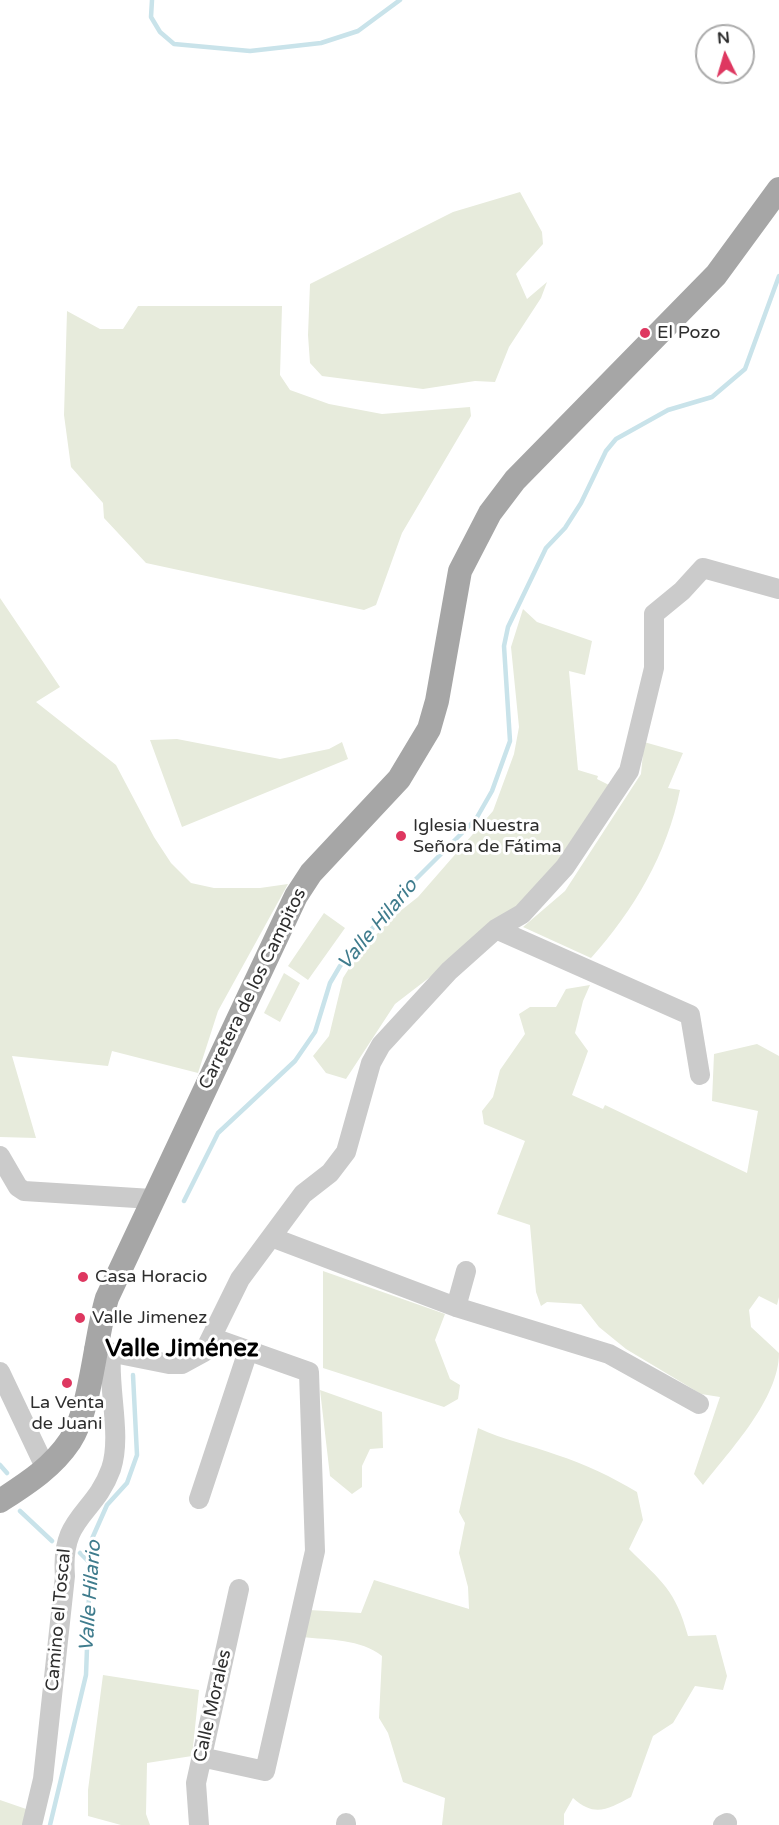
<!DOCTYPE html>
<meta charset="utf-8">
<style>
body{margin:0}
#map{position:relative;width:779px;height:1825px;overflow:hidden;background:#fff;font-family:"Varela Round",sans-serif}
canvas{display:block}
.north{position:absolute;left:695px;top:24px;width:60px;height:60px;box-sizing:border-box;background:#fff;border:2px solid #ababab;border-radius:50%;rotate:355deg;font-size:16px;font-weight:700;line-height:24px;text-align:center;color:#2e2e2e}
.north::after{content:'';display:block;margin:auto;width:21px;height:27px;background:#de3760;clip-path:polygon(50% 0,100% 100%,50% 72%,0 100%)}
</style>
<div id="map">
<canvas width="779" height="1825"></canvas>
<div class="north">N</div>
</div>
<script>
const ctx = document.querySelector('canvas').getContext('2d');
ctx.lineJoin = 'round';
function fillPath(path, color) {
  ctx.fillStyle = color;
  ctx.fill(path, 'evenodd');
}
function strokePath(path, color, width, dash) {
  ctx.strokeStyle = color;
  ctx.lineWidth = width;
  ctx.lineCap = dash ? 'butt' : 'round';
  ctx.setLineDash(dash || []);
  ctx.stroke(path);
}
function drawText(font, color, halo, rows, align = 'center') {
  ctx.font = font + ' "Varela Round",sans-serif';
  ctx.lineWidth = 6;
  ctx.setLineDash([]);
  ctx.textBaseline = 'middle';
  ctx.strokeStyle = halo;
  ctx.fillStyle = color;
  for (const [text, x, y, turn = 0] of rows) {
    ctx.save();
    ctx.translate(x, y);
    ctx.rotate((+turn || 0) * Math.PI / 180);
    ctx.textAlign = isNaN(turn) ? turn : align;
    if (halo) ctx.strokeText(text, 0, 0);
    ctx.fillText(text, 0, 0);
    ctx.restore();
  }
}
const green = new Path2D(`
 M520,192L542,232L543,244L516,274L527,299L547,282L541,298L509,347L495,382L475,381L423,389L322,376L310,363L308,335L310,284L453,212Z
 M138,306H282L280,375L290,390L329,404L382,414L470,407L471,416L402,533L376,605L364,610L146,563L104,518L103,503L71,467L64,415L67,311L100,329H123Z
 M0,598L60,687L36,702L116,765L154,837L171,863L191,883L214,888H260L288,884L218,1011L198,1073L112,1051L108,1066L12,1056L36,1138L0,1137Z
 M523,609L537,622L592,641L585,675L569,671L578,770L598,776L597,779L609,785L561,862L517,910L395,1004L346,1079L326,1073L313,1056L329,1036L343,978L358,954L394,916L418,897L493,811L514,754L519,727L511,647Z
 M177,739L280,759L329,749L342,742L348,759L182,827L150,740Z
 M644,742L683,753L668,788L680,790C667,854 634,910 591,958L523,927L565,891L641,774Z
 M324,913L345,928L308,980L288,966Z
 M284,973L300,983L280,1022L264,1013Z
 M590,985L583,1001L575,1033L588,1051L572,1095L603,1109L605,1105L747,1173L758,1111L712,1101L714,1054L757,1044L779,1056V1297L777,1305L759,1296L749,1310L751,1327L779,1353C779,1399 730,1450 703,1485L694,1474L720,1397L701,1394L626,1349L599,1327L581,1304L547,1302L541,1306L536,1292L530,1225L497,1214L525,1141L484,1124L482,1111L493,1097L500,1070L525,1034L519,1014L530,1007H556L566,989Z
 M323,1271L445,1314L435,1340L450,1379L460,1385L458,1399L444,1407L323,1368Z
 M320,1390L382,1412L383,1448L370,1449L362,1466V1487L352,1494L330,1476Z
 M478,1428C504,1440 530,1445 557,1455C585,1464 612,1477 637,1492L643,1520L629,1549C662,1582 675,1589 688,1636L716,1635L727,1676L723,1690L695,1686L673,1723L653,1736L631,1797C608,1809 595,1818 573,1798L564,1814V1825H442L445,1798L403,1782L388,1733L379,1718L382,1656C361,1639 329,1640 302,1637L309,1610L361,1613L374,1580L469,1609L468,1587L459,1553L465,1523L459,1512Z
 M103,1675L199,1690L192,1756L147,1763L146,1814L150,1825H121L88,1816V1790Z
 M0,1800L29,1810L23,1825H0Z`);
const stream = new Path2D(`
 M152,0L151,17L160,32L174,44L250,51L321,43L358,31L400,0
 M184,1201L218,1133L295,1061L315,1032L330,983L340,966L409,886L476,819L492,791L510,741L504,646L508,627L546,548L565,528L581,503L606,451L616,439L668,410L712,397L745,369L779,276
 M0,1465L7,1473
 M20,1511L52,1541
 M80,1553L92,1565
 M50,1825L86,1675L91,1541L107,1505L127,1483L137,1455L133,1375`);
const minor = new Path2D(`
 M496,929L690,1015L700,1075
 M0,1156L18,1187L24,1191L152,1199
 M271,1237L456,1307L609,1354L699,1404
 M456,1307L466,1271
 M94,1349L169,1364H182L204,1352L240,1279L303,1194L330,1173L346,1152L371,1063L381,1045L449,971L496,929L522,914L565,867L629,771L654,668V614L682,591L703,568L779,589
 M0,1372L46,1469
 M199,1499L248,1351
 M201,1757L265,1771L315,1551L309,1372L213,1338
 M32,1825L43,1779L65,1576C60,1516 94,1516 111,1469C122,1436 108,1390 111,1354
 M199,1825L196,1783L239,1589
 M346,1825V1823
 M723,1825L727,1823`);
const major = new Path2D(`
 M0,1501C26,1484 52,1468 70,1441C91,1410 95,1338 107,1298L296,896L311,873L399,779L429,729L437,701L460,571L490,513L515,480L716,275L779,189`);
const markers = [
 [645,333,6,"#de3760"],
 [401,836,6,"#de3760"],
 [83,1277,6,"#de3760"],
 [80,1318,6,"#de3760"],
 [67,1383,6,"#de3760"]
];
const poiNames = [
 ["El Pozo",657,333],
 ["Iglesia Nuestra",413,826],
 ["Señora de Fátima",413,847],
 ["Casa Horacio",95,1277],
 ["Valle Jimenez",92,1318],
 ["La Venta",67,1403,"center"],
 ["de Juani",67,1424,"center"]
];
const streetNames = [
 ["Carretera de los Campitos",253,989,-64],
 ["Camino el Toscal",59,1620,-85],
 ["Calle Morales",213,1706,-77]
];
const waterNames = [
 ["Valle Hilario",378,925,-50],
 ["Valle Hilario",91,1596,-86]
];
const districtNames = [
 ["Valle Jiménez",182,1350]
];
fillPath(green, '#e7ebdc');
strokePath(stream, '#c9e3ea', 4.5);
strokePath(minor, '#cbcbcb', 20);
strokePath(major, '#a6a6a6', 24);
for (const [x, y, r, color] of markers) {
  const dot = new Path2D();
  dot.arc(x, y, r, 0, 2 * Math.PI);
  ctx.fillStyle = color;
  ctx.fill(dot);
  strokePath(dot, '#fff', 2);
}
drawText('18px', '#2e2e2e', '#fff', poiNames, 'left');
drawText('18px', '#2e2e2e', '#fff', streetNames);
drawText('italic 20px', '#3f7c8d', '#fff', waterNames);
drawText('bold 24px', '#000', '#fff', districtNames);
</script>
